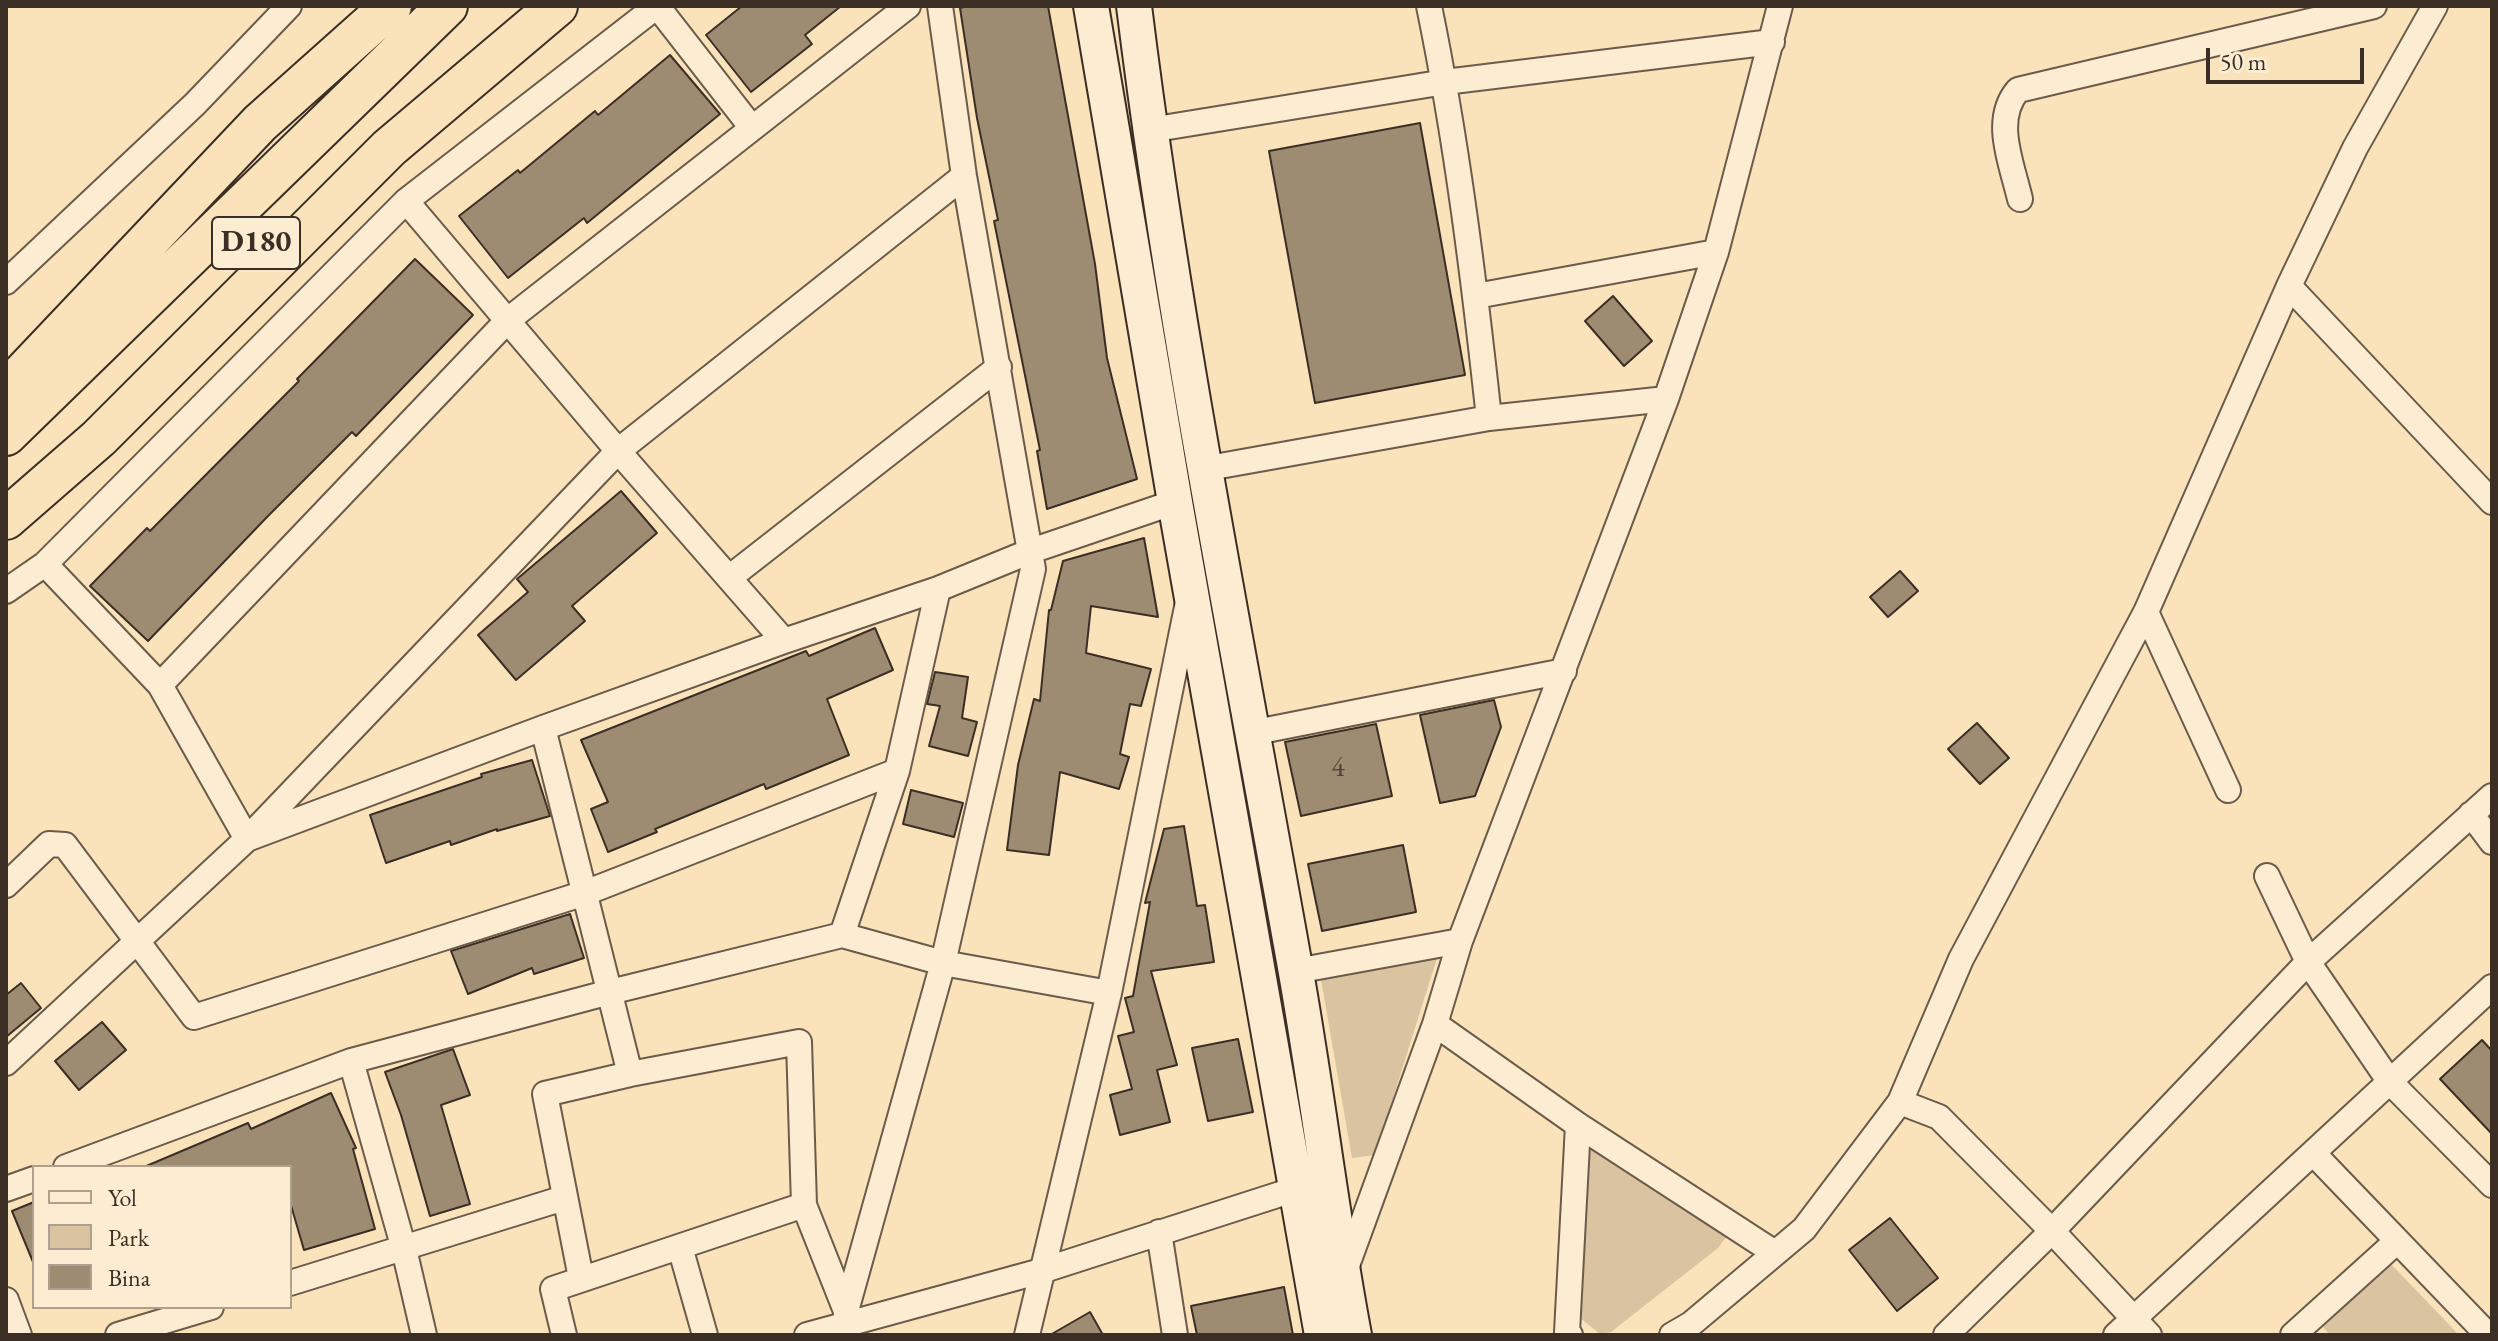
<!DOCTYPE html>
<style>
body{margin:0}
#map{position:relative;width:2498px;height:1341px;overflow:hidden;background:#fae2ba;font-family:"EB Garamond",serif}
canvas{display:block}
.frame{position:absolute;inset:0;border:8px solid #3b2e25;pointer-events:none}
.legend{position:absolute;left:32px;top:1165px;width:260px;height:144px;box-sizing:border-box;background:#fcecd2;border:2px solid #afa08d;margin:0;padding:10px 14px;list-style:none;font-size:24px;color:#3b2e25}
.legend li{display:flex;align-items:center;gap:16px;height:40px}
.legend b{width:40px;border:2px solid #afa08d}
.scale{position:absolute;left:2206px;top:48px;width:158px;height:36px;box-sizing:border-box;border:4px solid #3b2e25;border-top:0;padding-left:10px;font-size:24px;line-height:28px;white-space:nowrap;color:#3b2e25;-webkit-text-stroke:6px #fcecd2;paint-order:stroke}
</style>
<div id="map">
<canvas width="2498" height="1341"></canvas>
<div class="frame"></div>
<ul class="legend">
<li><b style="height:10px;background:#fcecd2"></b>Yol</li>
<li><b style="height:22px;background:#dac3a1"></b>Park</li>
<li><b style="height:22px;background:#9e8c72"></b>Bina</li>
</ul>
<div class="scale">50 m</div>
</div>
<script>
const ctx = document.querySelector('canvas').getContext('2d');
ctx.lineJoin = 'round';
function fillPath(path, color) {
  ctx.fillStyle = color;
  ctx.fill(path, 'evenodd');
}
function strokePath(path, color, width, dash) {
  ctx.strokeStyle = color;
  ctx.lineWidth = width;
  ctx.lineCap = dash ? 'butt' : 'round';
  ctx.setLineDash(dash || []);
  ctx.stroke(path);
}
function drawText(font, color, halo, rows, align = 'center') {
  ctx.font = font + ' "EB Garamond",serif';
  ctx.lineWidth = 7;
  ctx.setLineDash([]);
  ctx.textBaseline = 'middle';
  ctx.strokeStyle = halo;
  ctx.fillStyle = color;
  for (const [text, x, y, turn = 0] of rows) {
    ctx.save();
    ctx.translate(x, y);
    ctx.rotate((+turn || 0) * Math.PI / 180);
    ctx.textAlign = isNaN(turn) ? turn : align;
    if (halo) ctx.strokeText(text, 0, 0);
    ctx.fillText(text, 0, 0);
    ctx.restore();
  }
}
const green = new Path2D(`
 M1438,955L1375,1155L1352,1158L1320,974Z
 M1589,1144L1729,1233L1718,1248L1611,1332L1600,1334L1579,1317Z
 M2390,1263L2459,1335H2330L2323,1327Z`);
const building = new Path2D(`
 M742,6H841L805,35L812,44L751,92L706,35Z
 M968,6H1048L1095,264L1107,358L1137,479L1047,509L1037,451L1040,450L994,221L998,220L977,118L960,8Z
 M670,55L720,114L587,223L584,218L508,278L459,216L518,170L520,173L595,111L598,115Z
 M1420,123L1465,375L1315,403L1269,151Z
 M415,259L473,315L356,436L352,432L268,516L148,641L90,586L147,528L150,531L299,381L297,379Z
 M1613,296L1652,341L1624,366L1585,321Z
 M621,491L657,533L572,606L585,621L516,680L478,635L528,592L517,579Z
 M1144,538L1158,617L1091,606L1086,653L1151,669L1141,706L1130,704L1120,754L1129,757L1119,789L1060,772L1049,855L1007,850L1018,765L1034,699L1040,701L1049,610H1051L1063,561Z
 M1900,571L1918,591L1888,617L1870,597Z
 M875,628L893,670L827,699L849,755L766,789L764,784L655,829L657,832L608,852L591,809L608,802L581,740L806,651L809,656Z
 M935,672L968,677L962,718L977,722L968,756L929,746L940,706L927,704Z
 M1494,700L1501,727L1475,796L1440,803L1420,715Z
 M1977,723L2009,758L1980,784L1948,749Z
 M1376,724L1392,796L1301,816L1285,742Z
 M532,760L550,816L497,831V829L451,845L450,841L386,863L370,815L482,777L481,774Z
 M911,790L963,803L954,837L903,824Z
 M1184,826L1197,906L1205,905L1214,962L1151,971L1177,1065L1157,1070L1170,1122L1120,1135L1110,1095L1132,1089L1118,1036L1134,1032L1125,998L1133,996L1150,902L1145,903L1164,829Z
 M1403,845L1416,912L1322,931L1308,864Z
 M570,914L584,958L534,974L532,968L468,994L451,951Z
 M21,983L41,1008L6,1037V995Z
 M102,1022L126,1050L79,1090L55,1061Z
 M1238,1039L1253,1112L1208,1121L1192,1048Z
 M2482,1040L2492,1051V1134L2440,1079Z
 M453,1049L470,1095L441,1105L470,1204L430,1216L401,1115L385,1072Z
 M331,1093L356,1148L353,1149L375,1229L304,1250L290,1202V1167H144L248,1123L251,1129Z
 M34,1202V1262H33L12,1211Z
 M1890,1218L1938,1278L1897,1311L1849,1250Z
 M1284,1287L1293,1335H1197L1191,1306Z
 M1090,1312L1103,1335H1050Z`);
const minor = new Path2D(`
 M657,6L752,128
 M1429,6C1457,142 1474,280 1489,418
 M1150,130L1445,82L1772,42
 M2020,199C2012,164 1992,120 2018,90L2374,6
 M406,201L618,451L784,641
 M6,282L195,104L289,6
 M2289,286L2492,502
 M1476,296L1716,252
 M1203,469L1489,418L1666,399
 M45,564L160,685L247,839L543,728L784,641L938,589L1031,551L1175,502
 M729,578L999,367
 M6,591L45,564L406,201L657,6
 M2146,612L2228,790
 M160,685L508,320L908,6
 M543,728L630,1074
 M1251,733L1564,671
 M2471,814L2492,842
 M2267,876L2308,962L2390,1082L2492,1185
 M6,885L49,844L65,845L194,1017L585,893L897,771
 M842,935L897,771L938,589
 M1296,971L1460,941
 M1435,1024L1578,1125L1775,1253
 M351,1061L404,1249L424,1335
 M6,1063L247,839L618,451L964,176
 M1900,1102L1939,1117L2052,1231L2149,1335
 M2314,1154L2488,1335
 M66,1167L351,1061L610,992L842,935L943,963L1109,993
 M6,1189L34,1179
 M1159,1232L1175,1335
 M680,1247L705,1335
 M1345,1271L1435,1024L1460,941L1666,399L1716,252L1780,6
 M581,1278L545,1094L630,1074L799,1042L804,1205L846,1311
 M290,1283L564,1198
 M6,1300L19,1335
 M846,1322V1311L943,963L1033,569L964,176L940,6
 M118,1335L211,1307
 M564,1335L553,1289L804,1205
 M807,1335L1041,1271L1296,1189
 M1027,1335L1109,993L1187,607
 M1570,1335L1567,1332L1578,1125
 M1672,1335L1691,1324L1804,1229L1900,1102L1961,959L2146,612L2289,286L2355,148L2435,6
 M1946,1335L2052,1231L2308,962L2492,796
 M2116,1335L2492,987
 M2293,1335L2396,1242`);
const secondary = new Path2D(`
 M1091,6L1175,502L1322,1335
 M1134,6C1174,329 1238,647 1295,967C1317,1089 1331,1213 1354,1335`);
const trunk = new Path2D(`
 M6,391L260,123L391,6
 M6,435L447,6
 M6,519L99,438L389,148L557,6`);
const numberNames = [
 ["4",1338,768]
];
const shields = [
 [256,243,88]
];
const shieldNames = [
 ["D180",256,243]
];
fillPath(green, '#dac3a1');
fillPath(building, '#9e8c72');
strokePath(building, '#3b2e25', 2);
strokePath(minor, '#6b5b4a', 28);
strokePath(secondary, '#3b2e25', 38);
strokePath(trunk, '#3b2e25', 44);
strokePath(minor, '#fcecd2', 24);
strokePath(secondary, '#fcecd2', 34);
strokePath(trunk, '#fae2ba', 40);
drawText('28px', '#544638', null, numberNames);
for (const [x, y, w] of shields) {
  const box = new Path2D();
  box.roundRect(x - w / 2, y - 26, w, 52, 6);
  ctx.fillStyle = '#fcecd2';
  ctx.fill(box);
  strokePath(box, '#3b2e25', 2);
}
drawText('bold 30px', '#3b2e25', null, shieldNames);
</script>
